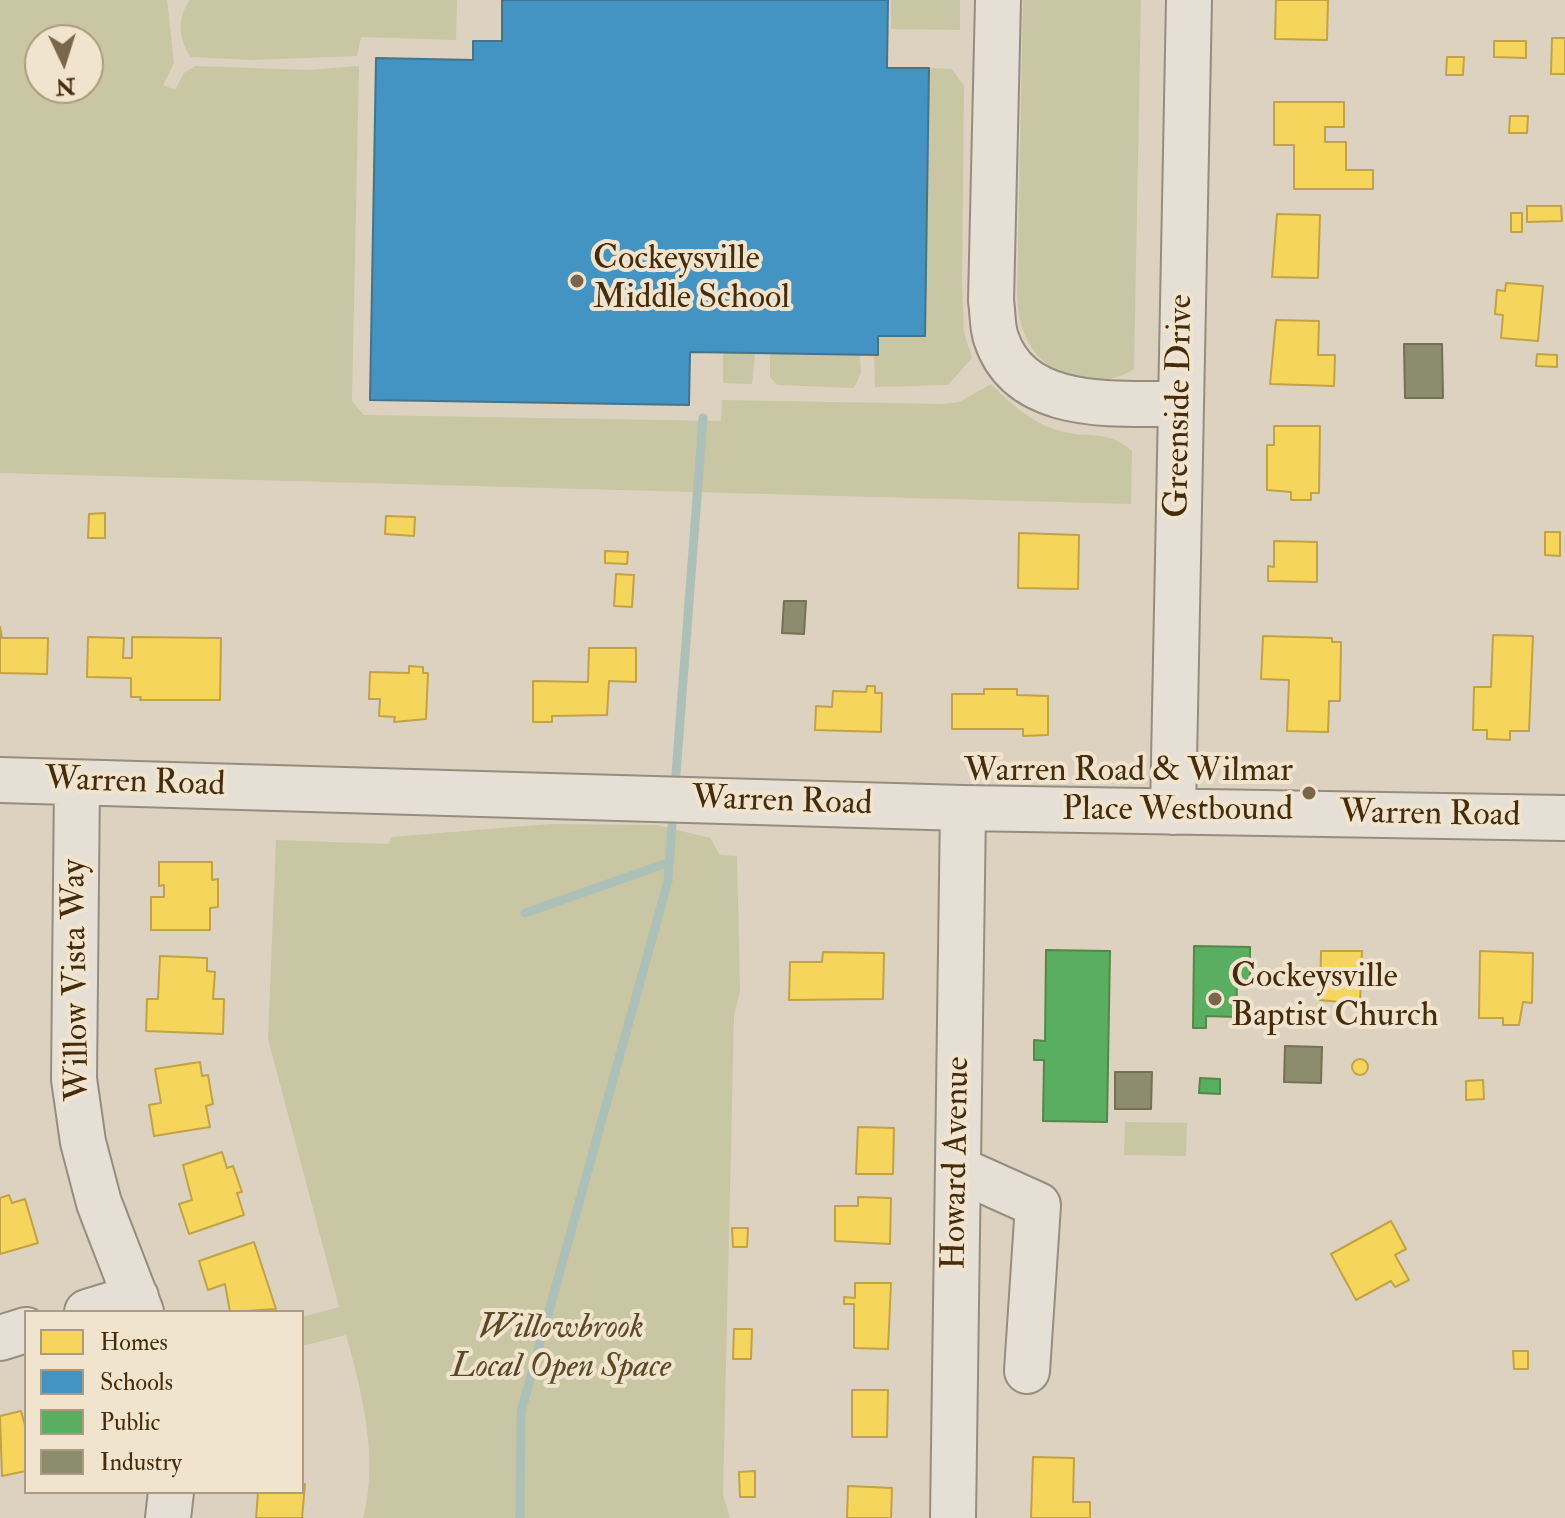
<!DOCTYPE html>
<style>
body{margin:0}
#map{position:relative;width:1565px;height:1518px;overflow:hidden;background:#ddd2c0;font-family:"IM FELL Double Pica",serif}
canvas{display:block}
.legend{position:absolute;left:24px;top:1310px;width:280px;height:184px;box-sizing:border-box;background:#f1e4ce;border:2px solid #ac9a81;margin:0;padding:10px 14px;list-style:none;font-size:24px;color:#452c0d}
.legend li{display:flex;align-items:center;gap:16px;height:40px}
.legend b{width:40px;border:2px solid #ac9a81}
.north{position:absolute;left:24px;top:24px;width:80px;height:80px;box-sizing:border-box;background:#f1e4ce;border:2px solid #ac9a81;border-radius:50%;rotate:176deg;font-size:22px;font-weight:700;line-height:32px;text-align:center;color:#452c0d}
.north::after{content:'';display:block;margin:auto;width:28px;height:36px;background:#7a664c;clip-path:polygon(50% 0,100% 100%,50% 72%,0 100%)}
</style>
<div id="map">
<canvas width="1565" height="1518"></canvas>
<ul class="legend">
<li><b style="height:22px;background:#f6d55c"></b>Homes</li>
<li><b style="height:22px;background:#4393c3"></b>Schools</li>
<li><b style="height:22px;background:#5aae61"></b>Public</li>
<li><b style="height:22px;background:#8c8c6e"></b>Industry</li>
</ul>
<div class="north">N</div>
</div>
<script>
const ctx = document.querySelector('canvas').getContext('2d');
ctx.lineJoin = 'round';
function fillPath(path, color) {
  ctx.fillStyle = color;
  ctx.fill(path, 'evenodd');
}
function strokePath(path, color, width, dash) {
  ctx.strokeStyle = color;
  ctx.lineWidth = width;
  ctx.lineCap = dash ? 'butt' : 'round';
  ctx.setLineDash(dash || []);
  ctx.stroke(path);
}
function drawText(font, color, halo, rows, align = 'center') {
  ctx.font = font + ' "IM FELL Double Pica",serif';
  ctx.lineWidth = 8;
  ctx.setLineDash([]);
  ctx.textBaseline = 'middle';
  ctx.strokeStyle = halo;
  ctx.fillStyle = color;
  for (const [text, x, y, turn = 0] of rows) {
    ctx.save();
    ctx.translate(x, y);
    ctx.rotate((+turn || 0) * Math.PI / 180);
    ctx.textAlign = isNaN(turn) ? turn : align;
    if (halo) ctx.strokeText(text, 0, 0);
    ctx.fillText(text, 0, 0);
    ctx.restore();
  }
}
const green = new Path2D(`
 M0,0H167L174,63L163,85L175,90L184,73L195,66L308,70L359,66L352,401L364,415L721,421L722,400L942,404L959,402L991,384C1011,404 1032,423 1060,431C1089,439 1107,429 1132,451L1131,504L0,473ZM40,40H88V88H40Z
 M190,0H457L456,40L361,37L357,56L252,60L191,57C178,40 177,17 190,0Z
 M891,0H960V30L891,29Z
 M1023,0H1141L1134,369C1101,391 1049,380 1029,343C1020,327 1018,312 1017,295Z
 M929,68L952,69L964,86L962,283L964,332L972,358L948,385L875,387L874,355H878V336H925Z
 M723,353H755L752,384L723,383Z
 M770,353L860,355L861,373L854,388L777,385L770,377Z
 M550,824L657,825L710,838L720,855L737,856L740,991L734,1016L723,1495L730,1518H363C379,1460 362,1392 346,1335L302,1346V1317L339,1307L268,1039L276,840L389,844L391,837Z
 M1125,1122L1187,1123L1186,1156L1124,1155Z`);
const homes = new Path2D(`
 M1276,0H1328L1327,40L1275,39Z
 M1552,38H1565V74H1551Z
 M1494,41H1526V58L1494,57Z
 M1447,57H1464L1463,75H1446Z
 M1274,102H1344V127H1325V142H1346V170H1373V189H1294V145H1274Z
 M1510,116H1528L1527,133H1509Z
 M1527,206H1561L1562,221L1527,222Z
 M1511,213H1522V232H1511Z
 M1277,214L1320,215L1318,278L1272,277Z
 M1506,283L1543,286L1538,341L1501,338L1503,315L1495,314L1497,290L1505,291Z
 M1276,320L1319,321L1318,355H1335L1334,386L1270,384Z
 M1537,354L1557,355V367L1536,366Z
 M1274,426H1320L1319,493H1311V500H1291V492L1267,490V445H1274Z
 M105,513V538H88L89,514Z
 M386,516L415,517L414,536L385,534Z
 M1545,532H1560V556L1545,555Z
 M1019,533L1079,535L1078,589L1018,588Z
 M1274,541L1317,542V582L1268,581V566L1274,567Z
 M605,551L628,552L627,564L605,563Z
 M616,574L634,575L632,607L614,606Z
 M0,627L2,638H48L47,674L0,673Z
 M1493,635L1533,636L1529,731H1510V740L1487,739V730H1473L1474,687H1491Z
 M1263,636L1332,638V642H1341L1340,701H1329L1328,732L1287,731L1289,680L1261,679Z
 M88,637L124,638L123,658H132V637L221,638L220,700H140L141,697H131V678L87,677Z
 M589,648H636V682L609,681L607,715L552,716V722H533V681L588,682Z
 M409,666L423,667V673H428L426,719L394,722L395,717L379,716L380,699H369L370,672L409,673Z
 M867,686H875V693H882L881,732L815,730L816,706L832,707L833,691L866,692Z
 M984,689H1017V695L1048,696V735L1023,736V729H952V694H984Z
 M159,862H212V880L218,879V907L210,908V930H151V897H164V885L159,886Z
 M1321,951H1362L1360,1004L1320,1000Z
 M1480,951L1533,953L1532,1003L1523,1002L1519,1025H1503V1018H1479Z
 M823,952L884,953L883,999L789,1000L790,962H822Z
 M160,956L207,958V971L215,972L213,999H224L223,1034L146,1031L147,999H158Z
 M1352 1067a8 8 0 1 1 16 0a8 8 0 1 1-16 0Z
 M200,1062L202,1076L208,1075L213,1104L206,1106L210,1127L154,1136L149,1105L161,1103L155,1069Z
 M1483,1080L1484,1099L1466,1100V1081Z
 M858,1127L894,1128L893,1174H856Z
 M222,1152L227,1168L233,1166L242,1192L237,1193L244,1215L189,1234L179,1204L192,1200L183,1165Z
 M9,1195L12,1203L25,1199L38,1243L0,1254V1198Z
 M858,1197L891,1198L890,1244L835,1241V1206H858Z
 M1391,1221L1406,1249L1395,1255L1409,1280L1395,1287L1391,1281L1356,1300L1331,1254Z
 M732,1228H748L747,1247H733Z
 M254,1242L276,1309L230,1312L225,1284L208,1290L199,1261Z
 M855,1283H891L888,1349L854,1348V1304H844V1297L855,1298Z
 M734,1329H752L751,1359H733Z
 M1513,1351H1528V1369H1514Z
 M852,1390H888L887,1437H852Z
 M21,1411L26,1429V1471L2,1476L0,1416Z
 M1033,1457L1074,1458L1073,1502H1090V1518H1031Z
 M755,1471V1497H740L739,1472Z
 M302,1484H305L302,1518H256L258,1493L302,1492Z
 M848,1486L892,1488L891,1518H847Z`);
const schools = new Path2D(`
 M502,0H888L887,68H929L925,336H878V355L690,352L689,405L370,400L376,58L473,60V41H502Z`);
const public = new Path2D(`
 M1194,946L1250,947V984L1237,983L1236,1017L1206,1016V1028H1193Z
 M1046,950L1110,951L1107,1122L1043,1121L1044,1060H1034V1040L1045,1041Z
 M1200,1078L1220,1079V1094L1199,1093Z`);
const industry = new Path2D(`
 M1404,344H1442L1443,398H1405Z
 M784,601H806L804,634L782,633Z
 M1285,1046L1322,1047L1321,1083L1284,1082Z
 M1115,1072H1152L1151,1109H1115Z`);
const stream = new Path2D(`
 M675,787L703,418
 M525,913L670,862
 M520,1518L521,1412L668,881L673,810`);
const minor = new Path2D(`
 M998,0L991,301C993,313 992,327 996,338C1021,414 1117,403 1181,404
 M0,780L963,808L1565,818
 M77,783L74,1079L83,1142L99,1203L141,1312
 M1173,812L1189,0
 M958,1169L1038,1205L1027,1371
 M87,1312L136,1297
 M0,1338L26,1330
 M168,1518L171,1492
 M953,1518L963,808`);
const markers = [
 [577,281,8,"#7a664c"],
 [1309,793,8,"#7a664c"],
 [1215,999,8,"#7a664c"]
];
const poiNames = [
 ["Cockeysville",593,261],
 ["Middle School",593,300],
 ["Warren Road & Wilmar",1293,773,"right"],
 ["Place Westbound",1293,812,"right"],
 ["Cockeysville",1231,979],
 ["Baptist Church",1231,1018]
];
const streetNames = [
 ["Greenside Drive",1181,406,-89],
 ["Warren Road",135,784,2],
 ["Warren Road",782,803,2],
 ["Warren Road",1430,816,1],
 ["Willow Vista Way",78,980,-91],
 ["Howard Avenue",958,1163,-89]
];
const parkNames = [
 ["Willowbrook",561,1330],
 ["Local Open Space",561,1369]
];
fillPath(green, '#c9c6a3');
fillPath(homes, '#f6d55c');
strokePath(homes, '#c1a244', 2);
fillPath(schools, '#4393c3');
strokePath(schools, '#44748c', 2);
fillPath(public, '#5aae61');
strokePath(public, '#548748', 2);
fillPath(industry, '#8c8c6e');
strokePath(industry, '#776f51', 2);
strokePath(stream, '#adc0b8', 9);
strokePath(minor, '#968d7f', 48);
strokePath(minor, '#e5dfd5', 44);
for (const [x, y, r, color] of markers) {
  const dot = new Path2D();
  dot.arc(x, y, r, 0, 2 * Math.PI);
  ctx.fillStyle = color;
  ctx.fill(dot);
  strokePath(dot, '#f1e4ce', 3);
}
drawText('34px', '#452c0d', '#f1e4ce', poiNames, 'left');
drawText('34px', '#452c0d', '#f1e4ce', streetNames);
drawText('italic 34px', '#5c4926', '#f1e4ce', parkNames);
</script>
